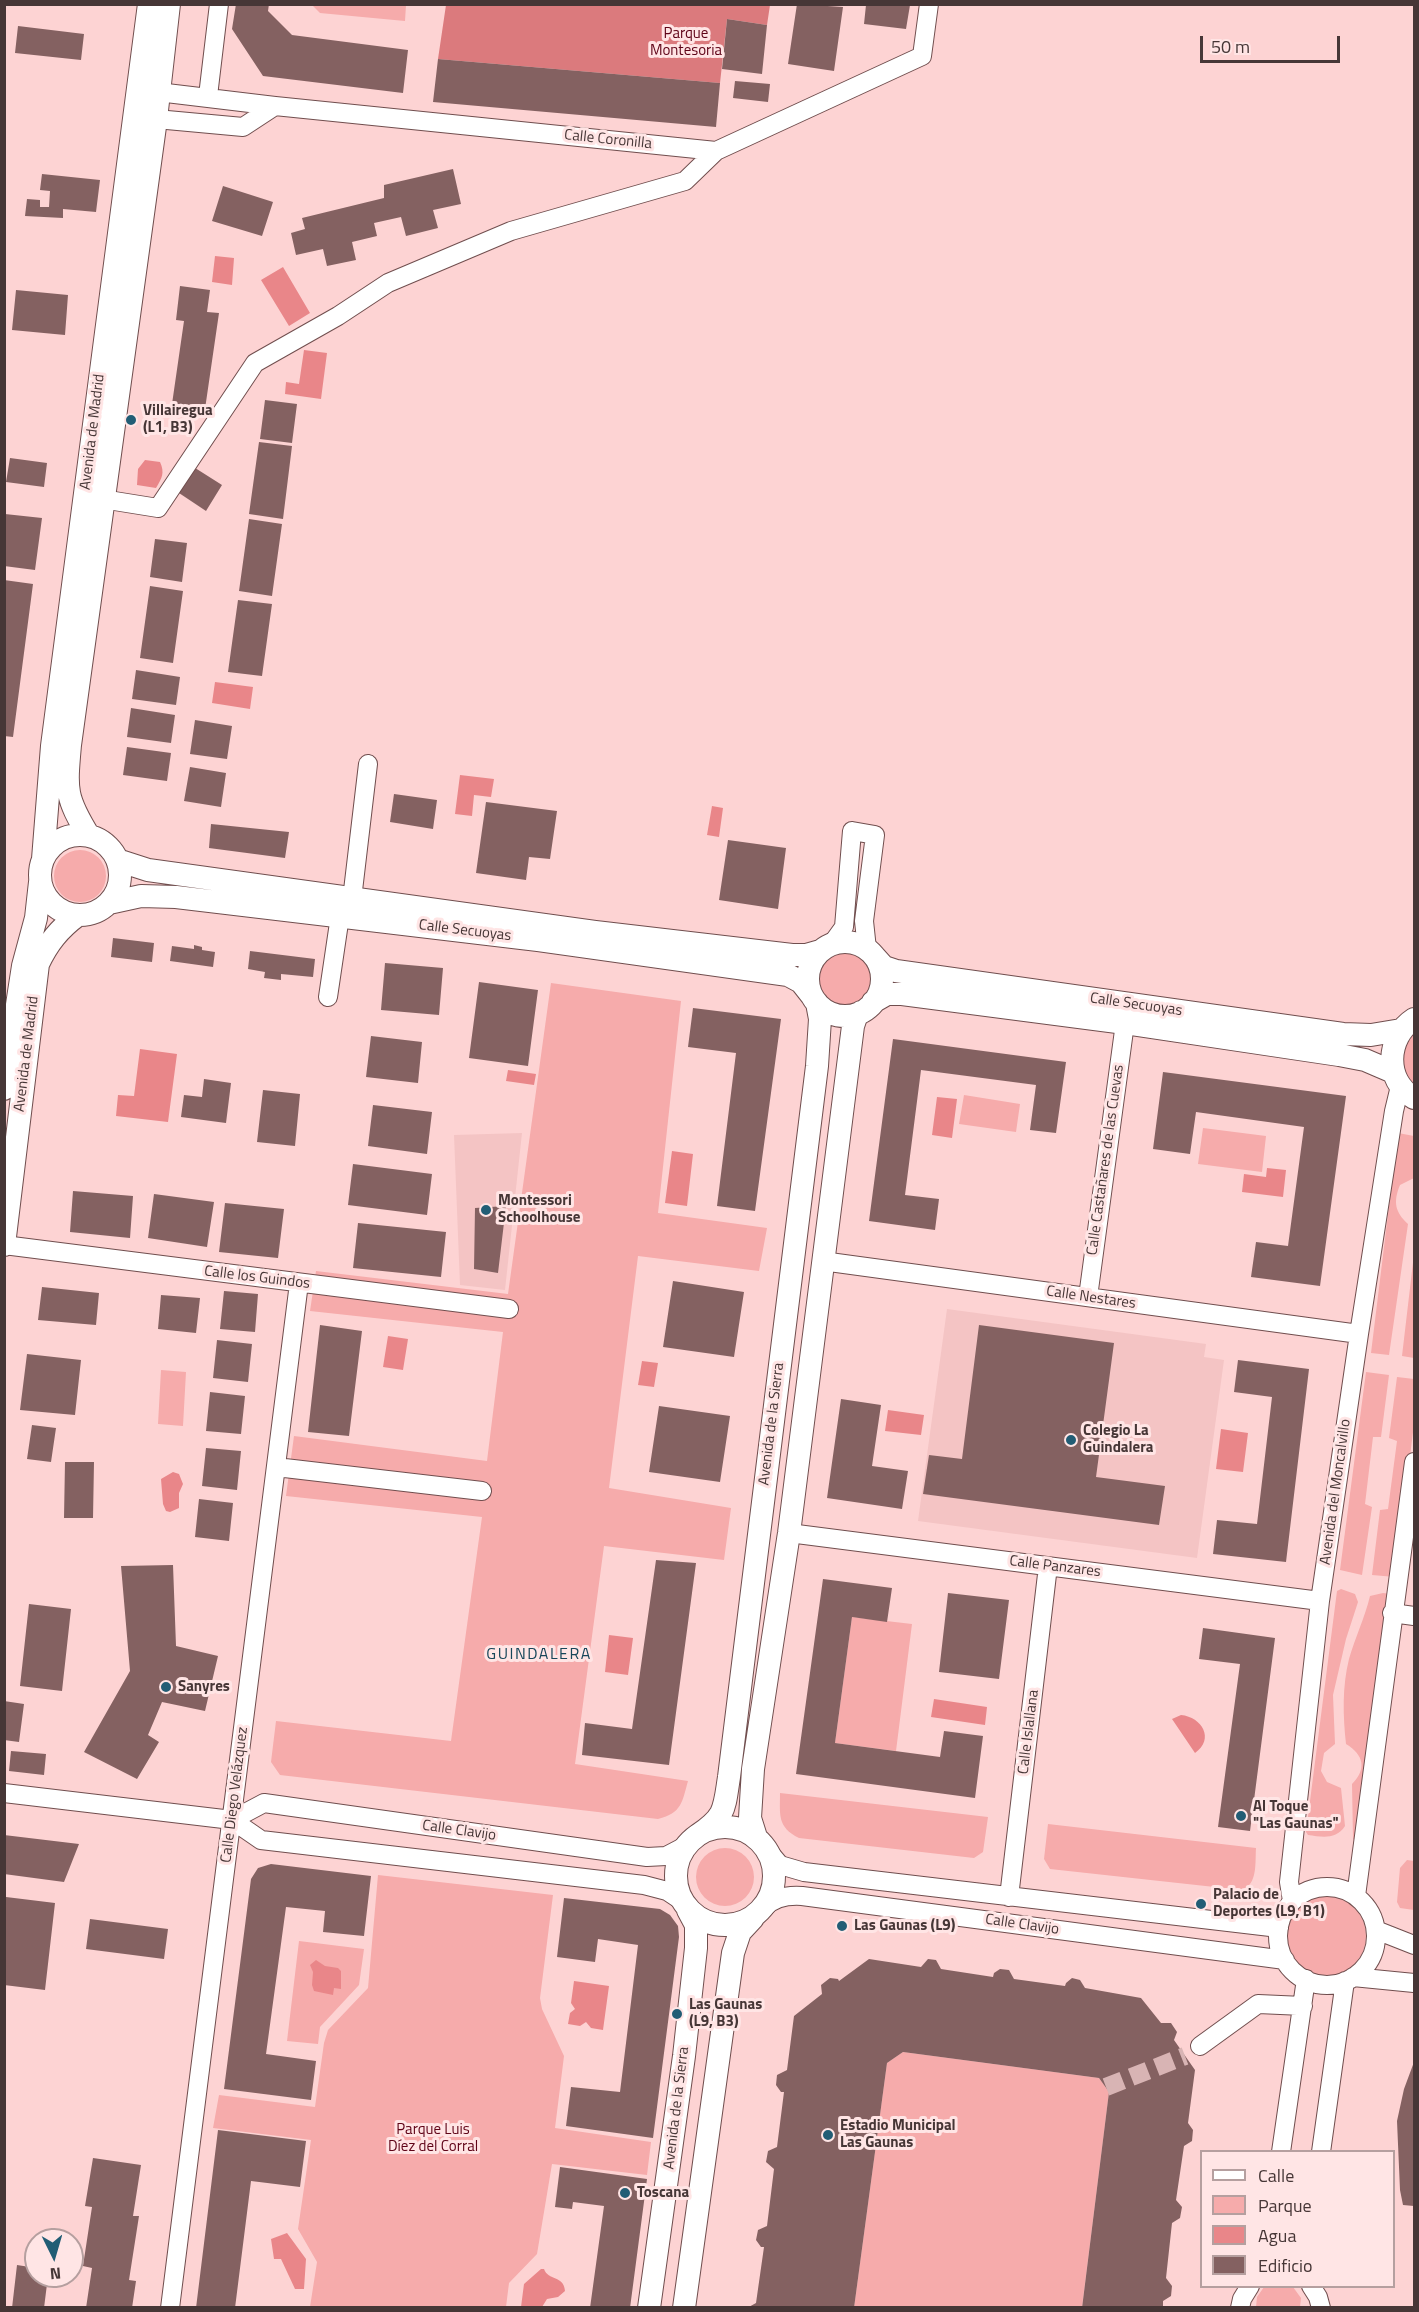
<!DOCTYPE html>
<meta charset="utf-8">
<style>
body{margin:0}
#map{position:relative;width:1419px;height:2312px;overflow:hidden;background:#fdd3d3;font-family:"Titillium Web",sans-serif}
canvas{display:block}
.frame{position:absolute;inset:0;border:6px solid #463636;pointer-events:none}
.legend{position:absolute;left:1200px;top:2150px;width:195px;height:138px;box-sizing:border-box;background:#ffe5e5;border:2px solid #b59f9f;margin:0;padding:8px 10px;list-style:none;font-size:18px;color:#463636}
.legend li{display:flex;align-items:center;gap:12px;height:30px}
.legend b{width:30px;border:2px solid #b59f9f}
.north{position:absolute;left:24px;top:2228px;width:60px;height:60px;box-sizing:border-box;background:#ffe5e5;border:2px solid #b59f9f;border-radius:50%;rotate:175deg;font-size:16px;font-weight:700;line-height:24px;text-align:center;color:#463636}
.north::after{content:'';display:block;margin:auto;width:21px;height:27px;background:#225d75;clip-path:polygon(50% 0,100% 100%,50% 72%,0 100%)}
.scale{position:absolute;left:1200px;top:36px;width:140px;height:27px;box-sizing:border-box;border:3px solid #463636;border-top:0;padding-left:8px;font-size:18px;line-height:21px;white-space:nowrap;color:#463636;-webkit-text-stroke:4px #ffe5e5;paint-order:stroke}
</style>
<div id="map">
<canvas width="1419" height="2312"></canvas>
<div class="frame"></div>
<ul class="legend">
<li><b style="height:8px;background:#fff"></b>Calle</li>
<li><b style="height:16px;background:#f6abab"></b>Parque</li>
<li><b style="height:16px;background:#e98689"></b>Agua</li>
<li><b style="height:16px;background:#846161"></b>Edificio</li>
</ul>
<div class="north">N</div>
<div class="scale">50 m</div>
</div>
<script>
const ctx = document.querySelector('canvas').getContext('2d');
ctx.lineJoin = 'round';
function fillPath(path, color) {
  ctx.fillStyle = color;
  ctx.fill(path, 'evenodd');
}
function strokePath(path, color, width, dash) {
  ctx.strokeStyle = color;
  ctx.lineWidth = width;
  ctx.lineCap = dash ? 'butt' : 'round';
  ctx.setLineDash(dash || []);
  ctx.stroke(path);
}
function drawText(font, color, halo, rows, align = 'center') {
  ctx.font = font + ' "Titillium Web",sans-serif';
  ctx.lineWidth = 6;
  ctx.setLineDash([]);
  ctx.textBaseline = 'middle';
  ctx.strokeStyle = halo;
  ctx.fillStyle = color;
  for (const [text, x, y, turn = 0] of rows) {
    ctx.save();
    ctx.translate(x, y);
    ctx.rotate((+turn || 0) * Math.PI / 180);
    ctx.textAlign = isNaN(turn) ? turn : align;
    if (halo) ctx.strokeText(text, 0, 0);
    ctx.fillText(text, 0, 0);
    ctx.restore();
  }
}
const built = new Path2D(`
 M522,1133L505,1290L460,1285L454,1135Z
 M947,1309L1206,1344L1204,1357L1224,1360L1197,1558L918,1521Z`);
const green = new Path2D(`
 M312,5H406L405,21L320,13Z
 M54 876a26 26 0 1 1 52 0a26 26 0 1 1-52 0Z
 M814 977a32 32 0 1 1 64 0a32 32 0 1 1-64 0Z
 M551,983L681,1001L658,1213L767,1228L759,1271L638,1256L609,1488L731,1508L724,1560L604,1546L575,1764L688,1781C682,1802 682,1813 658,1819L280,1775L271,1762L276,1721L451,1741L482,1517L286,1496L294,1436L487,1461L503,1332L310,1311L316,1271L508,1294Z
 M1414,1026V1093L1403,1081L1400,1043Z
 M964,1095L1020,1104L1016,1132L959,1124Z
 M1203,1128L1266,1136L1262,1172L1198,1164Z
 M1398,1133L1414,1136V1178L1400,1185C1393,1202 1395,1212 1408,1224L1389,1355L1371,1353Z
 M1414,1254V1358L1402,1356Z
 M161,1370L186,1372L183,1426L158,1424Z
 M1366,1372L1389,1375L1381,1437H1373L1365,1504L1372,1507L1362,1575L1340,1570Z
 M1397,1377L1414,1379V1424L1395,1577L1372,1575L1380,1510L1388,1509L1397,1441L1389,1438Z
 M1341,1589L1355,1594L1358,1602L1346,1639L1333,1695L1335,1744L1324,1753L1321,1771L1327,1782L1341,1788L1345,1826C1336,1840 1322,1837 1308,1835L1306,1832L1337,1591Z
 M1383,1593L1391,1594L1358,1843L1353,1839L1352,1784C1367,1769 1364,1755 1346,1744C1343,1716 1342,1687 1349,1659C1355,1638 1365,1617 1370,1596Z
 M852,1617L912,1624L896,1751L835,1743Z
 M780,1793L988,1817L983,1852L974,1858L799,1838C777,1827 780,1815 780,1793Z
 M1048,1824L1256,1848C1255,1862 1258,1884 1242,1890L1050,1869L1044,1859Z
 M696 1877a29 29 0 1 1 58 0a29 29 0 1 1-58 0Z
 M1407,1860L1414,1861V1910L1400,1908L1397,1902L1400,1868Z
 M378,1875L553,1895L540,1998L542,2009L564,2056L555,2128L651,2142L647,2175L552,2164L537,2254L509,2283L506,2307H310L317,2262L298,2229L311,2140L213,2128L219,2095L315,2107L324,2043L328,2030L368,1988Z
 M1286 1936a40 40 0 1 1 80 0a40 40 0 1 1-80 0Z
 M299,1941L364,1949L359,1985L320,2027L318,2044L287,2041Z
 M903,2052L1099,2078L1109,2092L1082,2307L854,2308L887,2063Z
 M1264,2287H1293L1301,2298L1300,2307H1256L1257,2297Z`);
const forest = new Path2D(`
 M446,5H770L767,25L727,19L720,83L438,59Z`);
const water = new Path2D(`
 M215,256L234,258L232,285L212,282Z
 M283,267L310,313L289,326L261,280Z
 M304,350L327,353L321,399L285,394L286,382L299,384Z
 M145,460L160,462C165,473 162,478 156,488L137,485L138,469Z
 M215,682L253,687L250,709L212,703Z
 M460,775L494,779L491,797L474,795L472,816L455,814Z
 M712,806L723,808L719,837L707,835Z
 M140,1049L177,1054L168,1122L116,1116L118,1095L134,1096Z
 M508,1070L536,1074L534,1085L506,1081Z
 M937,1097L957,1099L952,1138L932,1135Z
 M672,1151L693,1154L687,1206L665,1203Z
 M1267,1168L1286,1170L1283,1197L1242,1192L1244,1174L1266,1177Z
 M388,1336L408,1339L403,1370L383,1367Z
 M642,1361L658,1363L654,1387L638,1385Z
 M888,1410L924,1415L921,1435L885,1431Z
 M1221,1429L1248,1433L1243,1472L1216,1469Z
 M173,1472L179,1474L183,1484L179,1493V1508L170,1512L166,1511L163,1504L161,1479Z
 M609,1635L633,1638L628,1675L605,1672Z
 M934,1699L987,1707L985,1725L931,1717Z
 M1181,1715C1202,1717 1215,1739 1195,1753L1172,1719Z
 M316,1960L325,1966L338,1968L341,1971V1989L334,1988L333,1995L314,1991L312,1985L313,1972L310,1965Z
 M574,1981L609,1986L603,2030L591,2028L586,2022L580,2026L568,2024L570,2013L575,2009L571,2003Z
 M287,2233L306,2259L304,2289H295L281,2259H274L271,2239Z
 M541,2269H544C548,2281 564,2275 565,2291L558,2297L547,2299L542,2307H521L524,2284Z`);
const building = new Path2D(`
 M236,4H269L268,11L292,35L408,50L403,93L263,76L232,29Z
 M797,4L843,7L834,71L788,64Z
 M866,5H910L906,29L864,24Z
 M727,19L767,25L762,74L722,69Z
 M18,26L84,34L81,60L15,53Z
 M438,59L720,83L716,127L433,102Z
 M735,81L770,84L768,102L733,98Z
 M453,169L461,204L433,210L438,228L406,236L401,217L374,223L377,236L352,242L356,260L327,266L323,249L296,255L291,233L305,229L302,218L384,198V185Z
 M42,174L100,180L96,212L63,209V218L25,216L27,199L40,200V207H49L50,191L40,190Z
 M223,186L273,202L262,236L212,221Z
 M180,286L210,290L207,312L219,313L205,409L172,404L184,321L176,320Z
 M16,290L68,295L65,335L12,330Z
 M265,400L297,404L292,443L260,439Z
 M259,442L292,446L283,519L249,514Z
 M10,458L47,463L44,487L6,482Z
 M192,466L222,485L206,511L176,491Z
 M5,514L42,518L35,570L4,566Z
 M249,519L282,524L272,596L239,591Z
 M155,539L187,543L182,582L150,577Z
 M4,580L33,584L13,737L4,736Z
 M150,586L183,591L173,663L140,658Z
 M238,600L272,604L262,676L228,672Z
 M136,670L180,677L176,705L132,699Z
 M131,708L175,715L171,743L127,737Z
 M195,720L232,726L227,759L190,754Z
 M127,747L171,753L167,781L123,775Z
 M190,767L226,773L221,807L184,801Z
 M394,794L437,800L433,829L390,822Z
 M486,802L557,811L550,859L529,857L526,880L476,873Z
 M211,824L289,832L285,858L209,848Z
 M728,840L786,848L778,909L719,900Z
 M113,938L154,943L152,962L111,957Z
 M194,945L202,947V950L215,952L213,967L170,961L172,946L194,949Z
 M250,951L315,959L313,977L281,974V980L264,978L265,972L248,969Z
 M385,963L443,968L439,1015L381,1010Z
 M479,982L538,990L528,1066L469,1058Z
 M693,1008L781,1019L755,1211L717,1206L736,1053L688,1047Z
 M371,1036L422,1042L418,1083L366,1077Z
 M893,1039L1066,1062L1056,1133L1030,1130L1036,1085L921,1070L905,1195L939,1199L935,1230L869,1221Z
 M1163,1072L1346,1096L1320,1286L1251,1277L1256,1242L1288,1246L1304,1127L1196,1112L1190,1154L1153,1149Z
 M204,1079L231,1083L226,1123L181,1117L184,1095L202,1097Z
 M263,1090L300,1094L295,1146L257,1142Z
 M373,1105L432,1112L427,1154L368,1146Z
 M353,1164L432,1174L427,1215L348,1205Z
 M73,1191L133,1196L130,1238L70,1232Z
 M154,1194L214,1202L207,1247L148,1238Z
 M225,1203L284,1209L278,1258L219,1252Z
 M506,1206L498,1273L474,1269L475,1208Z
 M358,1223L446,1232L441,1277L353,1268Z
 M673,1281L744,1292L734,1357L663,1347Z
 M42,1287L99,1293L96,1325L38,1320Z
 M224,1291L258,1294L255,1332L220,1329Z
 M161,1295L200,1298L196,1333L158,1329Z
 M320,1325L362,1331L349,1436L308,1432Z
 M979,1325L1114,1343L1096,1477L1165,1486L1159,1525L923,1494L929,1455L962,1459Z
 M217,1340L252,1344L248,1382L213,1378Z
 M27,1354L81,1360L75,1415L20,1410Z
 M1238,1360L1309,1369L1286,1562L1213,1554L1217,1520L1257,1524L1272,1397L1234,1392Z
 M210,1392L245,1396L241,1434L206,1431Z
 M841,1399L881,1405L872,1466L908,1471L902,1509L827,1498Z
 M659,1406L730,1416L720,1482L649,1472Z
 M32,1425L56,1428L51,1462L27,1459Z
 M206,1448L241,1451L237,1490L202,1486Z
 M65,1462H94L93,1518H64Z
 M199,1499L233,1503L229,1541L195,1537Z
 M656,1560L696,1563L669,1765L582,1755L585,1723L632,1729Z
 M173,1565L176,1646L218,1656L205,1711L162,1702L148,1735L159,1742L137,1779L84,1752L130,1671L121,1566Z
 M823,1579L892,1588L887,1622L852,1617L835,1743L940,1757L944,1731L983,1736L975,1798L796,1774Z
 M948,1593L1009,1600L999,1679L939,1672Z
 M29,1604L71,1609L62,1691L20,1686Z
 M1203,1628L1275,1638L1250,1831L1218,1827L1240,1664L1199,1659Z
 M4,1701L24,1704L19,1742L4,1740Z
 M11,1751L46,1754L44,1775L9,1771Z
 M4,1835L79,1844L64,1882L4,1874Z
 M271,1864L371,1876L364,1936L323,1932L325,1911L286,1907L266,2054L316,2061L311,2100L224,2089L251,1879L258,1868Z
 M6,1897L55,1903L45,1990L4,1985Z
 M564,1898L660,1909L670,1915L678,1926L679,1937L653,2138L566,2126L571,2087L620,2092L638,1945L598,1939L595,1962L557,1957Z
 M90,1919L168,1929L164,1959L86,1949Z
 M869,1959L921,1967L928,1959L936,1960L941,1969L993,1977L994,1973L1000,1969L1009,1970L1014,1979L1065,1986L1066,1983L1072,1978L1080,1980L1085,1988L1141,1998L1161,2023H1171L1177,2032L1174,2040L1195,2070L1188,2123L1193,2130L1192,2141L1184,2146L1176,2200L1182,2207L1180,2218L1172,2223L1166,2278L1172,2286L1171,2296L1163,2301V2308H1082L1109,2092L1099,2078L903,2052L887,2063L854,2308H747L756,2303L764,2247H761L756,2240L758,2230L767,2226L774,2169L766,2162L768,2151L777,2147L784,2092H781L776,2085L777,2075L787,2070L794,2016L822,1994L821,1985L830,1978L838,1979L839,1981Z
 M1414,2062V2206L1403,2205L1400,2190L1397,2121L1404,2089Z
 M218,2130L306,2141L300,2187L251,2181L235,2308H196Z
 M93,2158L141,2165L133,2216H139L129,2280L136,2281L132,2308H86L92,2268L83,2266L92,2207L85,2206Z
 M560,2167L647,2179L630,2308H590L604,2206L573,2202L572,2209L555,2207Z
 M17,2265L36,2268V2276H48L44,2308H12Z`);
const minorTunnel = new Path2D(`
 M1106,2087L1185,2056`);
const minor = new Path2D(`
 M158,92L275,106L716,151L922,56L929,4
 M208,96L219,4
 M156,119L243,127L275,106
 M102,499L158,508L255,363L338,316L388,283L511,231L685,181L716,151
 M352,899L368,764
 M831,945L844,927L852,831L875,835L864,921L867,949
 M328,997L340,916
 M4,1245L509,1309
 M822,1261L1359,1334
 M1088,1297L1125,1023
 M276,1467L482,1491
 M789,1533L1320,1601
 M1392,1613L1414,1616
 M4,1793L232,1820L261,1840L644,1885L667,1891L682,1901
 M232,1820L264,1803L647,1857L666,1856L687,1845
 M769,1852L780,1865L804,1872L1279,1928
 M1278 1936a49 49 0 1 1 98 0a49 49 0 1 1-98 0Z
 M1356,1896L1414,1462
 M1009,1897L1048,1566
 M1292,1901L1289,1882L1320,1601L1359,1334L1394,1111L1400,1086
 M764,1908C774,1897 787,1895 802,1896L1285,1960
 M1376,1930L1414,1945
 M1353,1977L1414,1983
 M1200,2046L1258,2004L1303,2006
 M1281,2152L1306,1979
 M1321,2152L1345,1981
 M1311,2286L1318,2297L1321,2308
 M170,2308L299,1283
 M1240,2308L1242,2299L1250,2286`);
const major = new Path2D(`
 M40 875a40 40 0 1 1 80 0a40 40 0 1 1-80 0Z
 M89,836C65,797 66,790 70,745L156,119L169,4
 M43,859L52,746L149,4
 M117,860L148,870L595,932L792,955H806L820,951
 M109,903L141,896L176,897L538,940L788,975L801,982L812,996
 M808 979a37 37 0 1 1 74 0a37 37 0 1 1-74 0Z
 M875,957L884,967L896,971L1343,1034L1371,1035L1401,1030
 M873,1002L887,994H902L1125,1023L1339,1055L1365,1060L1393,1072
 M1414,1019C1386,1037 1384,1081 1414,1098
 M4,1089L23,966L36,918L40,882
 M4,1245L38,964C48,943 59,929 78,915
 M676 1876a49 49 0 1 1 98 0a49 49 0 1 1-98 0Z
 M698,1835C726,1816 724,1809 729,1777L817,1066L820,1019L817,1003
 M756,1837L750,1818L753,1769L789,1533L853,1026L856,1017L861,1012
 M649,2308L684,2056L696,1948V1925L688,1910
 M684,2308L733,1953L740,1932L753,1918`);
const markers = [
 [131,420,6,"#225d75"],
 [486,1210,6,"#225d75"],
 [1071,1440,6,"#225d75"],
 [166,1687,6,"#225d75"],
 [1241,1816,6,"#225d75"],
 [1201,1904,6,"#225d75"],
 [842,1926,6,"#225d75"],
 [677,2014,6,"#225d75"],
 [828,2135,6,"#225d75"],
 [625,2193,6,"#225d75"]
];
const parkNames = [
 ["Parque",686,34],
 ["Montesoria",686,51],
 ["Parque Luis",433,2130],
 ["Díez del Corral",433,2147]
];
const streetNames = [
 ["Calle Coronilla",608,140,6],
 ["Avenida de Madrid",93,432,-83],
 ["Calle Secuoyas",465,931,7],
 ["Calle Secuoyas",1136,1005,8],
 ["Avenida de Madrid",27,1054,-83],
 ["Calle Castañares de las Cuevas",1106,1160,-82],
 ["Calle los Guindos",257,1278,7],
 ["Calle Nestares",1091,1298,8],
 ["Avenida de la Sierra",772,1424,-83],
 ["Avenida del Moncalvillo",1336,1492,-82],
 ["Calle Panzares",1055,1567,7],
 ["Calle Islallana",1029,1732,-83],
 ["Calle Diego Velázquez",235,1795,-83],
 ["Calle Clavijo",459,1831,8],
 ["Calle Clavijo",1022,1925,8],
 ["Avenida de la Sierra",677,2108,-83]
];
const poiNames = [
 ["Villairegua",143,411],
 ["(L1, B3)",143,428],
 ["Montessori",498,1201],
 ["Schoolhouse",498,1218],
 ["Colegio La",1083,1431],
 ["Guindalera",1083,1448],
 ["Sanyres",178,1687],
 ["Al Toque",1253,1807],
 ["\"Las Gaunas\"",1253,1824],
 ["Palacio de",1213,1895],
 ["Deportes (L9, B1)",1213,1912],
 ["Las Gaunas (L9)",854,1926],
 ["Las Gaunas",689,2005],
 ["(L9, B3)",689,2022],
 ["Estadio Municipal",840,2126],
 ["Las Gaunas",840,2143],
 ["Toscana",637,2193]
];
const neighbourhoodNames = [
 ["GUINDALERA",539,1655]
];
fillPath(built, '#f4c4c4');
fillPath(green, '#f6abab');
fillPath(forest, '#db7a7d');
fillPath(water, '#e98689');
fillPath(building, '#846161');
strokePath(minorTunnel, '#d8b4b4', 18, [18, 9]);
strokePath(minor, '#704e4e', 20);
strokePath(major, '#704e4e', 24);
strokePath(minor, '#fff', 18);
strokePath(major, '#fff', 22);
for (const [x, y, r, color] of markers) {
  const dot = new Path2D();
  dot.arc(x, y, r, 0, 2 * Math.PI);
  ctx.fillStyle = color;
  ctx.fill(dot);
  strokePath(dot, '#ffe5e5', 2);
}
drawText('15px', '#5f0317', '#ffe5e5', parkNames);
drawText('15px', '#463636', '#ffe5e5', streetNames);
drawText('bold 15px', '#463636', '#ffe5e5', poiNames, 'left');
ctx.letterSpacing = '1.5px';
drawText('16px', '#17465a', '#ffe5e5', neighbourhoodNames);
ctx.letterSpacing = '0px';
</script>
